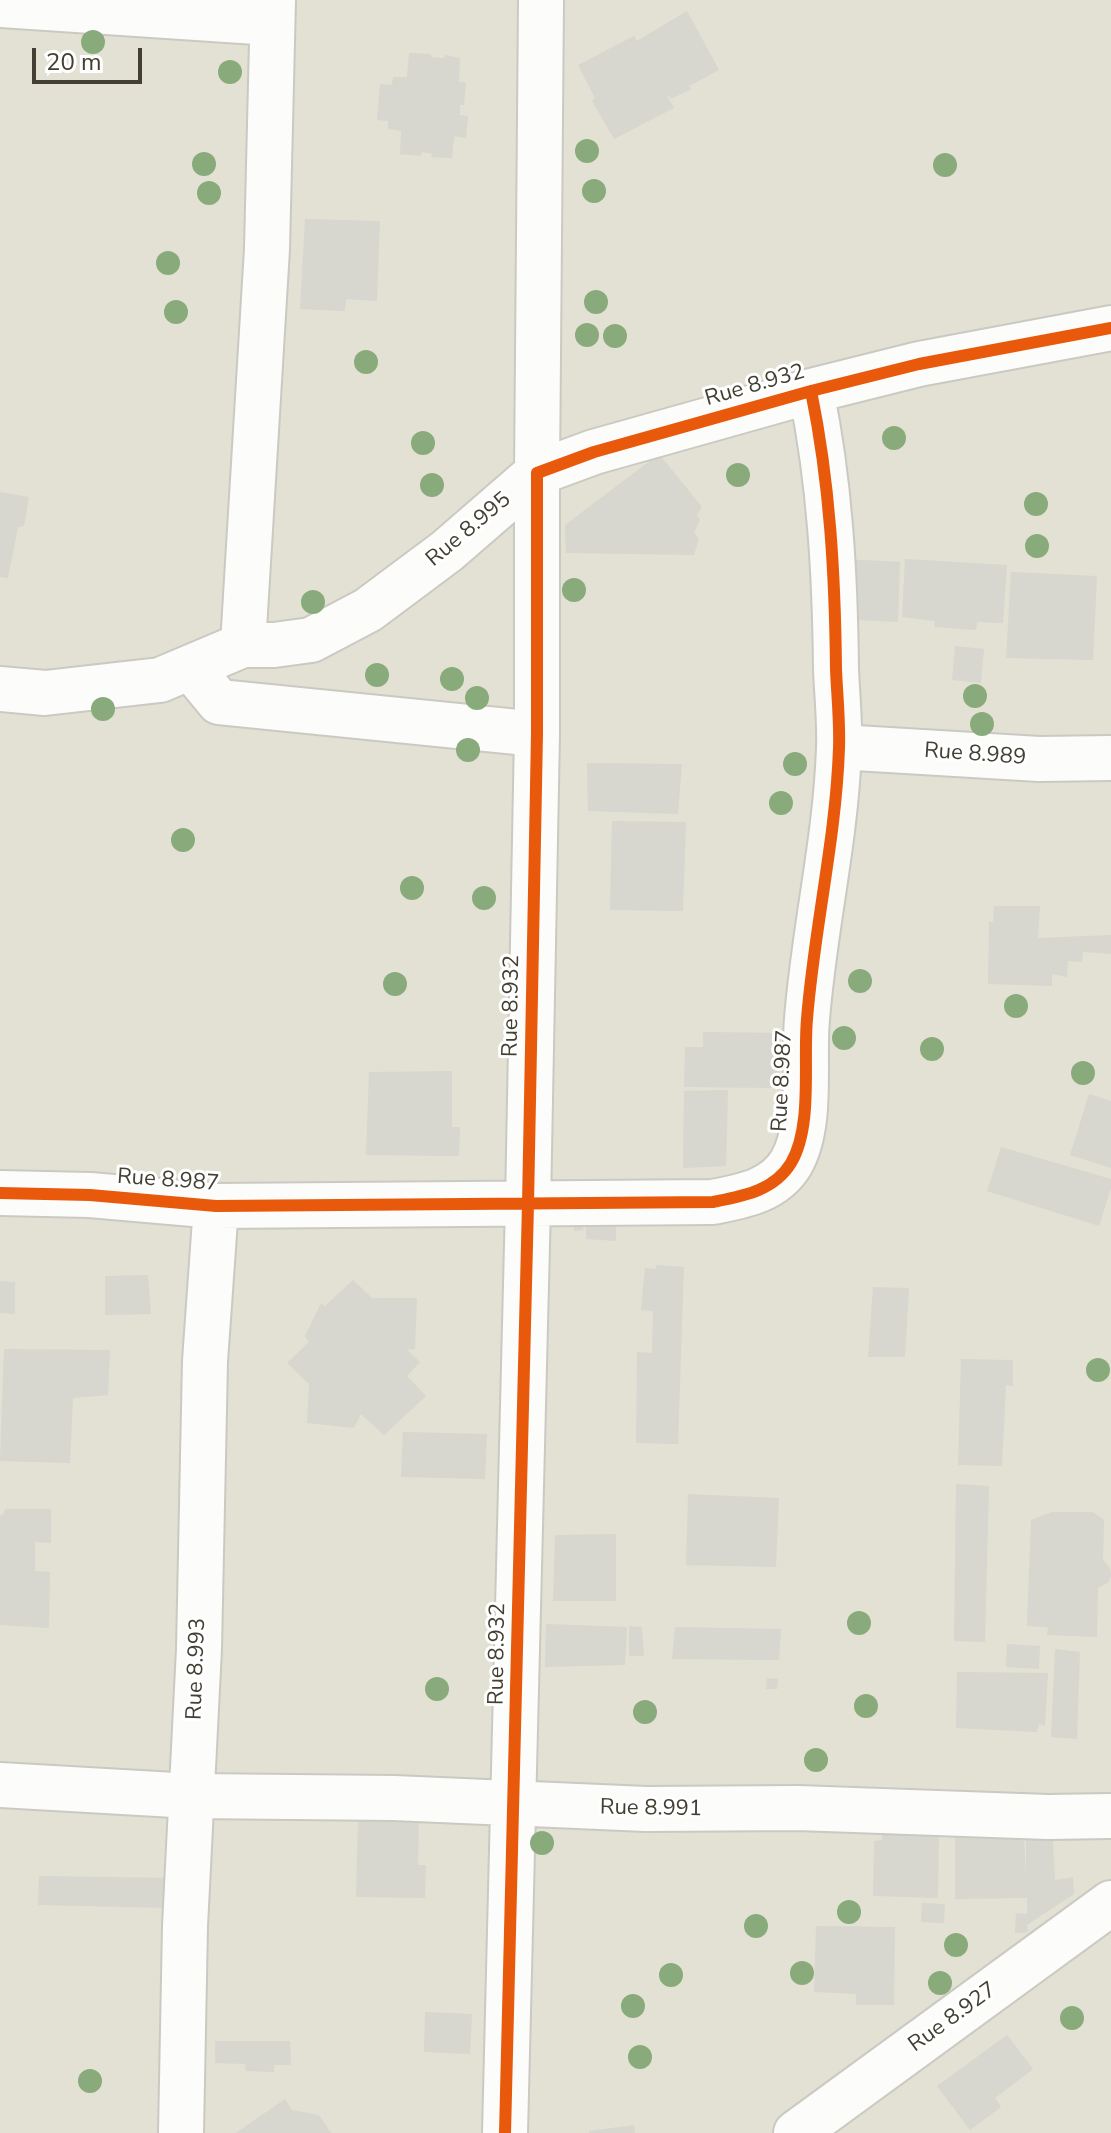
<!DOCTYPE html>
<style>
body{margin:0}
#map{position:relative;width:1111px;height:2133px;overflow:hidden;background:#eeede6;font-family:"Nunito Sans",sans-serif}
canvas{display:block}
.scale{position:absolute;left:32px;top:48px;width:110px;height:36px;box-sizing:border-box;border:4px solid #434033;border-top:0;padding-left:10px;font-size:24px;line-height:28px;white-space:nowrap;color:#434033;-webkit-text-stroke:6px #fff;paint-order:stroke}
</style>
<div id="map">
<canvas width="1111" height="2133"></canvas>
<div class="scale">20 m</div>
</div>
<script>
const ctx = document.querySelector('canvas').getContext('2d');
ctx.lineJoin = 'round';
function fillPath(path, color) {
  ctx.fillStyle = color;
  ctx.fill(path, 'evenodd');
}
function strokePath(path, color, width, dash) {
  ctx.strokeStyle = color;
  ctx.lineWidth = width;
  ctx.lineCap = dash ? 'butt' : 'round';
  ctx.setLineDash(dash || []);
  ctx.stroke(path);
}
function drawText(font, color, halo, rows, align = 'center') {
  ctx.font = font + ' "Nunito Sans",sans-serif';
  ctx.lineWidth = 6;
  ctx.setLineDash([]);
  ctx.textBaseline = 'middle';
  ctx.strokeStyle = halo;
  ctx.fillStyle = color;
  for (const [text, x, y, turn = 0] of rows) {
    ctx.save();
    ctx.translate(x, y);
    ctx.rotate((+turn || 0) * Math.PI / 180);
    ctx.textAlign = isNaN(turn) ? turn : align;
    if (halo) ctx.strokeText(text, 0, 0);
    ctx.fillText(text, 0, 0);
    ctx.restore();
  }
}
const residential = new Path2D(`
 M0,0H1111V2133H0Z`);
const building = new Path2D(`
 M687,11L719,70L689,86L691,89L671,99L669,95L667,96L674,108L614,139L592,101L595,98L578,65L634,36L637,41Z
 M409,53L431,54V57L444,58L445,55L460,58L459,82L466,83L464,105H460V115L468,116L466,138L454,136L452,158L431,157L432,154L422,152L421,156L400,154L401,131L388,129V121L377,120L380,84L392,85L393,77H407Z
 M305,219L380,221L377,301L346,299L345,311L300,309Z
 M659,454L702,507L697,515L700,520L694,532L699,539L694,555L566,553L565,525Z
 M0,492L29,497L24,526L18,527L8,578L0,577Z
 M845,559L900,562L898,622L859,620V623H853Z
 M905,559L1007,565L1003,623L977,622L976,630L934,627L935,621L902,617Z
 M1011,572L1097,576L1093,660L1006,658Z
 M955,646L984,649L981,683L952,680Z
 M587,763L682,764L678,814L588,811Z
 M612,821L686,822L683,911L610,910Z
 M994,906H1040L1038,938L1111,935V954L1083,952L1082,962L1068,961L1067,977L1052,974V986L988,984L989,922H993Z
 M703,1032L781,1033L779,1088L684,1087L685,1047H703Z
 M452,1071V1127H460L459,1156L366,1155L369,1072Z
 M728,1090L726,1166L683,1168L684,1091Z
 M1089,1094L1111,1101V1168L1070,1155Z
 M1001,1147L1111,1179V1188L1099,1226L987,1191Z
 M574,1217H616V1241L586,1239V1224H584L583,1230L574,1231Z
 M656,1265L684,1267L678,1444L636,1443L637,1352L652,1353L653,1311L641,1310L645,1268L656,1269Z
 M148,1275L151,1314L105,1315V1276Z
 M353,1280L372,1298H417L415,1349L407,1350L420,1362L407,1376L426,1396L384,1435L361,1414L354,1428L307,1423L309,1384L287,1363L309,1342L305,1336L321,1303L325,1306Z
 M0,1281L15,1282V1314L0,1313Z
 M873,1287L909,1288L905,1357H868Z
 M4,1349L110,1350L108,1395L73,1398L70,1463L0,1461Z
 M961,1359L1013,1360V1386L1006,1385L1002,1466L958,1465Z
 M403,1432L487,1434L485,1479L401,1477Z
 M956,1484L989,1486L985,1642L954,1641Z
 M688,1494L779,1498L776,1567L686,1565Z
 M5,1509H51V1543L35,1542V1571L50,1572L49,1628L0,1625V1515H3Z
 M1052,1512H1093L1104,1520L1103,1560L1110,1568L1111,1576L1109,1582L1098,1588L1097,1637L1047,1635L1048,1627L1027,1626L1031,1520Z
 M616,1534V1601H553L555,1535Z
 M546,1624L627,1627L625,1665L545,1667Z
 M629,1626L642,1627L644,1656H629Z
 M675,1627L781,1629L779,1660L672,1659Z
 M1007,1644L1040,1646L1039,1669L1006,1667Z
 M1055,1649L1080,1652L1077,1739L1051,1737Z
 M957,1672L1048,1673L1045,1726L1039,1724L1037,1732L956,1728Z
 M767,1678L778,1679L777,1689H766Z
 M378,1813L419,1815L418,1865H426L425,1898L356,1897L358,1821L379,1822Z
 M883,1823L939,1833L938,1898L873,1896L874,1841L882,1840Z
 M1026,1825L1052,1826L1055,1880L1073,1877L1074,1894L1027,1925L1028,1932L1015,1933L1016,1913L1027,1914V1898L955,1899V1828L1024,1836L1026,1877Z
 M39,1876L172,1878L171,1908L38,1905Z
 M922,1903L945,1904L944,1923L921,1922Z
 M816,1926L895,1927L894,2005H856V1994L814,1992Z
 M425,2012L472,2014L470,2054L424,2052Z
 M1007,2035L1033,2069L995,2098L1001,2107L970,2130L937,2086Z
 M215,2041H290L291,2065H274V2072L246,2071L245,2064L215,2063Z
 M285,2099L292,2110L319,2115L331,2133H236Z
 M634,2125L635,2133H589V2131Z`);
const minor = new Path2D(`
 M0,5L272,23
 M243,645L267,249L273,0
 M191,668L219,702L537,734
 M0,689L45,693L160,680L243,645H274L311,640L368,610L447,551L537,473L541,0
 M839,747L1039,759L1111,758
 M0,1193L90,1195L216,1206L713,1202C743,1196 774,1191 791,1163C813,1126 803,1061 807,1019C814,929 836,839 839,748C840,722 837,695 836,669C835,575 830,483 811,391
 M0,1785L192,1796L394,1798L646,1809L798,1808L1048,1817L1111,1816
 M181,2133L185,1926L199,1649L205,1361L216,1206
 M505,2133L528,1204L537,734V473L594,452L811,391L919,364L1111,328
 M796,2133L1111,1903`);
const cycleway = new Path2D(`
 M0,1193L90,1195L216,1206L713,1202C743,1196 774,1191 791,1163C813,1126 803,1061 807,1019C814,929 836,839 839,748C840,722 837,695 836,669C835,575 830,483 811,391
 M505,2133L528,1204L537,734V473L594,452L811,391L919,364L1111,328`);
const trees = [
 [93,42],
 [230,72],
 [587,151],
 [204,164],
 [945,165],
 [594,191],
 [209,193],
 [168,263],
 [596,302],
 [176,312],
 [587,335],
 [615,336],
 [366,362],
 [894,438],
 [423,443],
 [738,475],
 [432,485],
 [1036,504],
 [1037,546],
 [574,590],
 [313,602],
 [377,675],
 [452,679],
 [975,696],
 [477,698],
 [103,709],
 [982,724],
 [468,750],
 [795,764],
 [781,803],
 [183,840],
 [412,888],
 [484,898],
 [860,981],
 [395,984],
 [1016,1006],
 [844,1038],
 [932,1049],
 [1083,1073],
 [1098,1370],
 [859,1623],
 [437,1689],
 [866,1706],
 [645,1712],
 [816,1760],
 [542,1843],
 [849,1912],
 [756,1926],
 [956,1945],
 [802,1973],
 [671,1975],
 [940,1983],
 [633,2006],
 [1072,2018],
 [640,2057],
 [90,2081]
];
const streetNames = [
 ["Rue 8.932",755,386,-16],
 ["Rue 8.995",469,530,-40],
 ["Rue 8.989",975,755,4],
 ["Rue 8.932",512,1006,-89],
 ["Rue 8.987",783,1081,-87],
 ["Rue 8.987",168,1181,4],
 ["Rue 8.932",498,1654,-89],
 ["Rue 8.993",197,1669,-88],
 ["Rue 8.991",651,1809,1],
 ["Rue 8.927",953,2018,-36]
];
fillPath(residential, '#e3e1d3');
fillPath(building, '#d7d6cf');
strokePath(minor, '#cac9c2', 48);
strokePath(minor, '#fcfcfb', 44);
strokePath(cycleway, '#e8590c', 12);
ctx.fillStyle = '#89ab7c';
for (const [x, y] of trees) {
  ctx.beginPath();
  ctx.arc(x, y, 12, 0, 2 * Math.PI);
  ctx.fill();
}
drawText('22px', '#434033', '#fff', streetNames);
</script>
